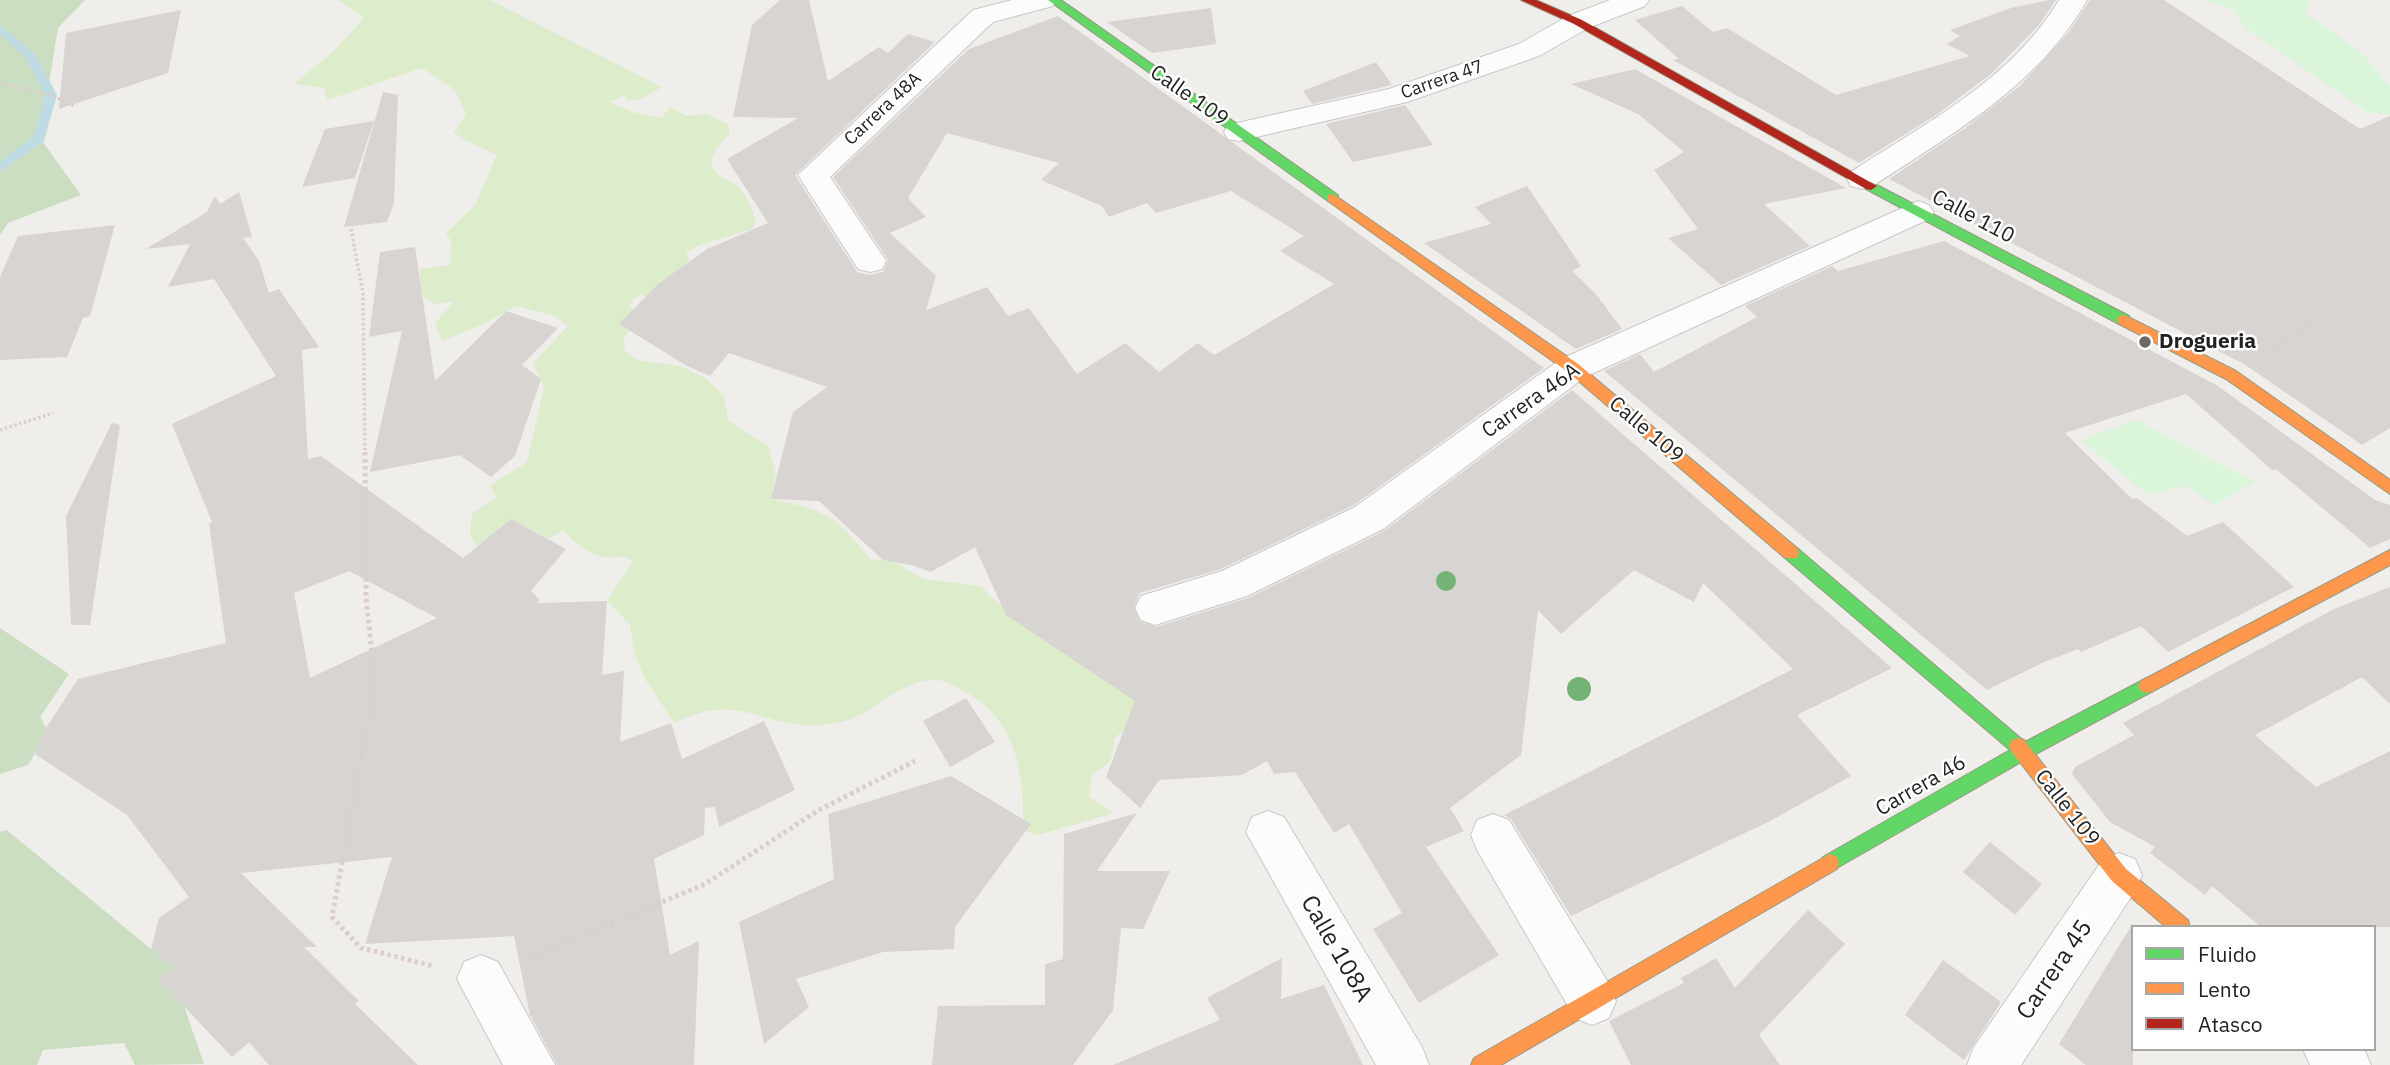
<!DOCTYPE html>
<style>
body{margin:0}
#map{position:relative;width:2390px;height:1065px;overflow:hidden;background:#f0eeeb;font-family:"IBM Plex Sans",sans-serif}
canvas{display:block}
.legend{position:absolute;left:2131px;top:925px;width:245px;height:126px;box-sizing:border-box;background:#fff;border:2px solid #a7a7a7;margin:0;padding:9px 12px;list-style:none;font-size:21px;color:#222}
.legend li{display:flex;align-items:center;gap:14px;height:35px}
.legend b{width:35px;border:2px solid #a7a7a7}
</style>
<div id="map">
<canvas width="2390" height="1065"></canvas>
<ul class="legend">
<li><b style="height:9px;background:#63d668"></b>Fluido</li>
<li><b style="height:9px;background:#ff974d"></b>Lento</li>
<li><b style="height:9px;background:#b3261e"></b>Atasco</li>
</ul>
</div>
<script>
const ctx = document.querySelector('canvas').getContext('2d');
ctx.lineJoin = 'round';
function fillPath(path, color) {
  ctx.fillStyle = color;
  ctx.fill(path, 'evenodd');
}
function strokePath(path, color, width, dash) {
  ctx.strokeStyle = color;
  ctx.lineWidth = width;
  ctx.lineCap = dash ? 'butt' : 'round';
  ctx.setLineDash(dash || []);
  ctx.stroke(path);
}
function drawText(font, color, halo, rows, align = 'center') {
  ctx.font = font + ' "IBM Plex Sans",sans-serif';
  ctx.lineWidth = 5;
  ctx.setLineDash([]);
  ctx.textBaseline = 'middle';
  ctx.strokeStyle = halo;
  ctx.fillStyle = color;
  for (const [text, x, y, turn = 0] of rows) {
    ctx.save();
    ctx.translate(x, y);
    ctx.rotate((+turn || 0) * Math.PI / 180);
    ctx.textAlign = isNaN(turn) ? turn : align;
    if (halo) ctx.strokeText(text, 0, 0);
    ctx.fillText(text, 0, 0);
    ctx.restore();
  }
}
const grass = new Path2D(`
 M339,0H490L662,87L639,100L627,101L625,95L610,102C625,110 645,117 662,117L671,107L686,116L707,114L729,125V135C718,146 702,162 720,176C726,180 734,182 739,188C748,198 753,209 756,222L752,229L699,245L686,253L691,263L653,298L640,294L630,303L635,321L623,341L625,351L637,360L680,366L705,378L724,396L728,420L768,446L776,474L771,499C828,511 835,515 871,560H891L923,579L981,586L997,603L1016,609L1126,592L1150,611L1157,638L1147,709L1115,738L1110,762L1092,774L1089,797L1114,813L1038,835L1023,830C1025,776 1017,719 965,692C949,683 939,676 920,682C881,693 869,723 819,725C758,728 742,690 674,723L645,679L634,652L630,625L607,601L633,561L624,556C597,562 581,549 563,530L549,539L511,519L477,547L470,536L472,514L496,497L490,486L527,462L544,387L533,363L568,326L554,316L516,306L484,324L442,341L435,323L455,301L434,304L421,294L420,269L450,265L451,241L446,233L475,205L497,155L463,139L454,132L466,114L455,90L422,68L327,100L324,88L294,84L334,51L364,18Z`);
const forest = new Path2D(`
 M0,0H85L58,28L40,138L81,195L8,223L0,235Z
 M0,628L69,674L40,717L48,731L28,765L0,774Z
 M7,830L158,955L213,919L184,1006L204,1064L135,1065L124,1043L43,1050L37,1065H0V832Z`);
const park = new Path2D(`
 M2202,0H2311L2305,12L2364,55L2390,87V114L2369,113L2246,29L2232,8Z
 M2136,420L2256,482L2214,505L2186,486L2147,494L2081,440Z`);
const stream = new Path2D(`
 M0,25L35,54L57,95L44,141L0,172V162L34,136L45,95L26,58L0,34Z`);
const building = new Path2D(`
 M780,0H809L828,81L879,47L888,53L908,34L935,42L795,175L857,272L869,275L883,272L888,260L833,177L969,49L1058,16L1544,368L1354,505L1221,569L1140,593L1133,607L1140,622L1156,627L1248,598L1384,531L1572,390L1892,668L1797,715L1851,776L1770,821L1571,916L1511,819L1504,815L1793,669L1703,583L1694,602L1634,570L1561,634L1538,610L1521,755L1450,808L1464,831L1426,847L1499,955L1419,1003L1373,929L1402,913L1349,824L1334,833L1295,772L1274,774L1267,761L1242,775L1159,780L1140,808L1106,777L1135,701L1006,615L975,547L931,572L911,565L883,560L819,501L771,499L793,412L827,387L729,353L710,376L687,366L619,324L658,284L707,249L768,223L727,159L798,118L733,117L752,25ZM947,133L1059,163L1041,180L1102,206L1109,217L1147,203L1156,213L1231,191L1304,236L1280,251L1334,284L1214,355L1198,343L1159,372L1125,343L1077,374L1029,308L1008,316L987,287L926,310L936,276L890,233L926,217L908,198Z
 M2049,0H2056L2038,26L1991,74L1936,115L1859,163L1673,60L1679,59L1635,20L1682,6L1713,32L1727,28L1836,95L1970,56L1947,44L1960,36L1950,30L2011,8Z
 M2090,0H2164L2360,129L2390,116V428L2362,445L2244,364L1889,179L1964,129L2021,85L2069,32Z
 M1211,8L1216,44L1152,53L1107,22Z
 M181,10L168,73L59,109L66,33Z
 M1376,62L1392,85L1312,104L1303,91Z
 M1635,69L1846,188L1764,204L1810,246L1721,285L1668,238L1698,229L1654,170L1684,152L1638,114L1571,84Z
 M383,92L398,95L394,203L387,222L344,227Z
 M1405,105L1433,145L1353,162L1326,124Z
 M374,121L355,178L302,187L325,129Z
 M1527,186L1581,266L1572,271L1596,294L1622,329L1576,349L1424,243L1491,224L1475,207Z
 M239,192L252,237L243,238L259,261L269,293L279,289L319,347L302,350L308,459L321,456L463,558L511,519L566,549L531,591L540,600L537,603L607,601L602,675L624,671L620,742L671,723L682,759L764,721L795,790L719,827L715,807L705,808L704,835L654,859L670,955L699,941L694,1065H557L530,1015L514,936L365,944L392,857L241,873L317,947H304L359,1001L355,1004L418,1065H269L249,1042L232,1057L159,980L174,967L151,949L159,918L189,897L127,815L35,754L46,728L78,679L226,643L209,524L212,522L172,424L276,376L214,279L168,287L190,244L146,249L207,212L215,196L220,204ZM349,571L437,618L310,678L294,593Z
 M115,225L90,316L83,318L67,357L0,360V277L18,236Z
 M1944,241L2218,386L2375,500L2390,505V539L2370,548L2276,469L2272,470L2186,394L2065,433L2132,499L2137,498L2187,536L2223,522L2294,587L2168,652L2141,626L2081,652L2078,649L2042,663L1987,690L1604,371L1640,354L1654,372L1757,317L1745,306L1832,266L1838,271Z
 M415,247L435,381L506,311L558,328L522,365L541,379L515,456L491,477L460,455L370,472L402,331L369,337L380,252Z
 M112,423L120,425L90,625H71L66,516Z
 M2390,587V704L2362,677L2255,735L2316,787L2390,751V927H2261L2212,886L2205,895L2150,853L2155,847L2110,822L2072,774L2075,767L2134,735L2123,723L2334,609Z
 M966,698L995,742L950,767L923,721Z
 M951,776L1031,824L955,927L954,949L883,952L796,979L809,1007L764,1044L739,922L834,879L828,814Z
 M1137,813L1097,871H1170L1143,929L1121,928L1113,1010L1073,1065H932L938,1006L1045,1005V964L1063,959L1064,834Z
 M1990,842L2042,884L2015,915L1963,872Z
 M1808,910L1845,944L1759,1035L1780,1065H1631L1609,1021L1684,983L1681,978L1716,958L1735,988Z
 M2133,923V1065H2086L2059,1044Z
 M1282,958L1281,999L1324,985L1363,1065H1113L1220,1020L1207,998Z
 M1943,960L2001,1002L1964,1060L1905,1015Z`);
const pathFar1 = new Path2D(`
 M0,83L51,95L76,107
 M351,229L363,293L365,453
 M2267,351L2314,321
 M0,430L53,413`);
const path = new Path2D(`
 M365,452L366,597L375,682L332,917L361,948L433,966
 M527,959L705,884L819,810L915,761`);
const street = new Path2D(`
 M1012,0H1057L1053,6L993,22L830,177L886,261L882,269L870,272L858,269L798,175L973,10Z
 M1610,0H1649L1645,6L1588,28L1539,56L1407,102L1239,141L1228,139L1224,132L1228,125L1389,89L1519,44L1568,16Z
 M2059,0H2087C2038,86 1953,133 1873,186L1862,189L1851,186L1847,179L1851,172C1926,123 2012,79 2059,0Z
 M1918,201L1929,205L1934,212L1929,219L1585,377L1383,529L1247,596L1155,625L1141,620L1135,608L1141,596L1222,571L1355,507L1561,359Z
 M1268,811L1284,817L1422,1047L1429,1065H1376L1246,832L1252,817Z
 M1493,814L1509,820L1609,984L1616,1001L1609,1018L1592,1025L1575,1018L1477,850L1471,835L1477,820Z
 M2119,853L2135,859L2142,875L2135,891L2021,1065H1967L1974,1047L2103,859Z
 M481,955L498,962L555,1065H503L457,979L464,962Z
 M2303,1049H2364L2371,1065H2310Z`);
const fast = new Path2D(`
 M1048,0H1061L1338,195V201H1328Z
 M1871,182L2129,316L2131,320L2124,325L2119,324L1866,189L1865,186Z
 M1791,546L1797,548L2025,742L2141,681L2147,679L2153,681L2156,686L2153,691L2030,757L1830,872L1823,869L1821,863L1823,857L2010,750L1785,558L1783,553L1785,548Z`);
const slow = new Path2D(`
 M1333,194L1578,364L1797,548L1799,553L1797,558H1785L1568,372L1328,201V195Z
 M2124,315L2236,371L2390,480V494L2226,379L2119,324L2117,320L2119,316Z
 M2390,550V565L2153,691L2147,693L2141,691L2138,686L2141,681Z
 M2018,738L2024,740L2126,869L2188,920L2190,927H2166L2112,881L2012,752L2009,746L2012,740Z
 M1830,854L1837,857L1839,863L1837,869L1501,1065H1471L1474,1058Z`);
const jam = new Path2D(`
 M1521,0H1536L1582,20L1877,186L1871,190L1866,189L1574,24Z`);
const trees = [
 [1446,581,10],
 [1579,689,12]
];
const markers = [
 [2145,342,7,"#6a6968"]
];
const farStreetnames = [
 ["Carrera 47",1442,80,-19],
 ["Carrera 48A",883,109,-43]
];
const streetNames = [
 ["Calle 109",1189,96,35],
 ["Calle 110",1973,217,28],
 ["Carrera 46A",1531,401,-35],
 ["Calle 109",1646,430,40],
 ["Carrera 46",1921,786,-30],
 ["Calle 109",2067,808,52]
];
const poiNames = [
 ["Drogueria",2159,342]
];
const nearStreetnames = [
 ["Calle 108A",1336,949,60],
 ["Carrera 45",2055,970,-56]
];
fillPath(grass, '#ddeccb');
fillPath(forest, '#cbdec1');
fillPath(park, '#daf5da');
fillPath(stream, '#bfdbe3');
fillPath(building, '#d7d4d2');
strokePath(street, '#c9c8c7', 2);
strokePath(fast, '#999a82', 2);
strokePath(slow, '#999a82', 2);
strokePath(jam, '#999a82', 2);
strokePath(pathFar1, '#dccecd', 3.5, [2.5, 2.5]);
strokePath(path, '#dccecd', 5, [3.5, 3.5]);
fillPath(street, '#fdfcfc');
fillPath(fast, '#63d668');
fillPath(slow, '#ff974d');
fillPath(jam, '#b3261e');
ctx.fillStyle = '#73b476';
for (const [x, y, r] of trees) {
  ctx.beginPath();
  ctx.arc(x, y, r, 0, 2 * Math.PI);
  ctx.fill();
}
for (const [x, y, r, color] of markers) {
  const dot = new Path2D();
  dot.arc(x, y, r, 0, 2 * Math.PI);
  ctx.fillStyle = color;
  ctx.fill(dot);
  strokePath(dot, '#fff', 2.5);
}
drawText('18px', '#222', '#fff', farStreetnames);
drawText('21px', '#222', '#fff', streetNames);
drawText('bold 21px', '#222', '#fff', poiNames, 'left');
drawText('24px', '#222', '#fff', nearStreetnames);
</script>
